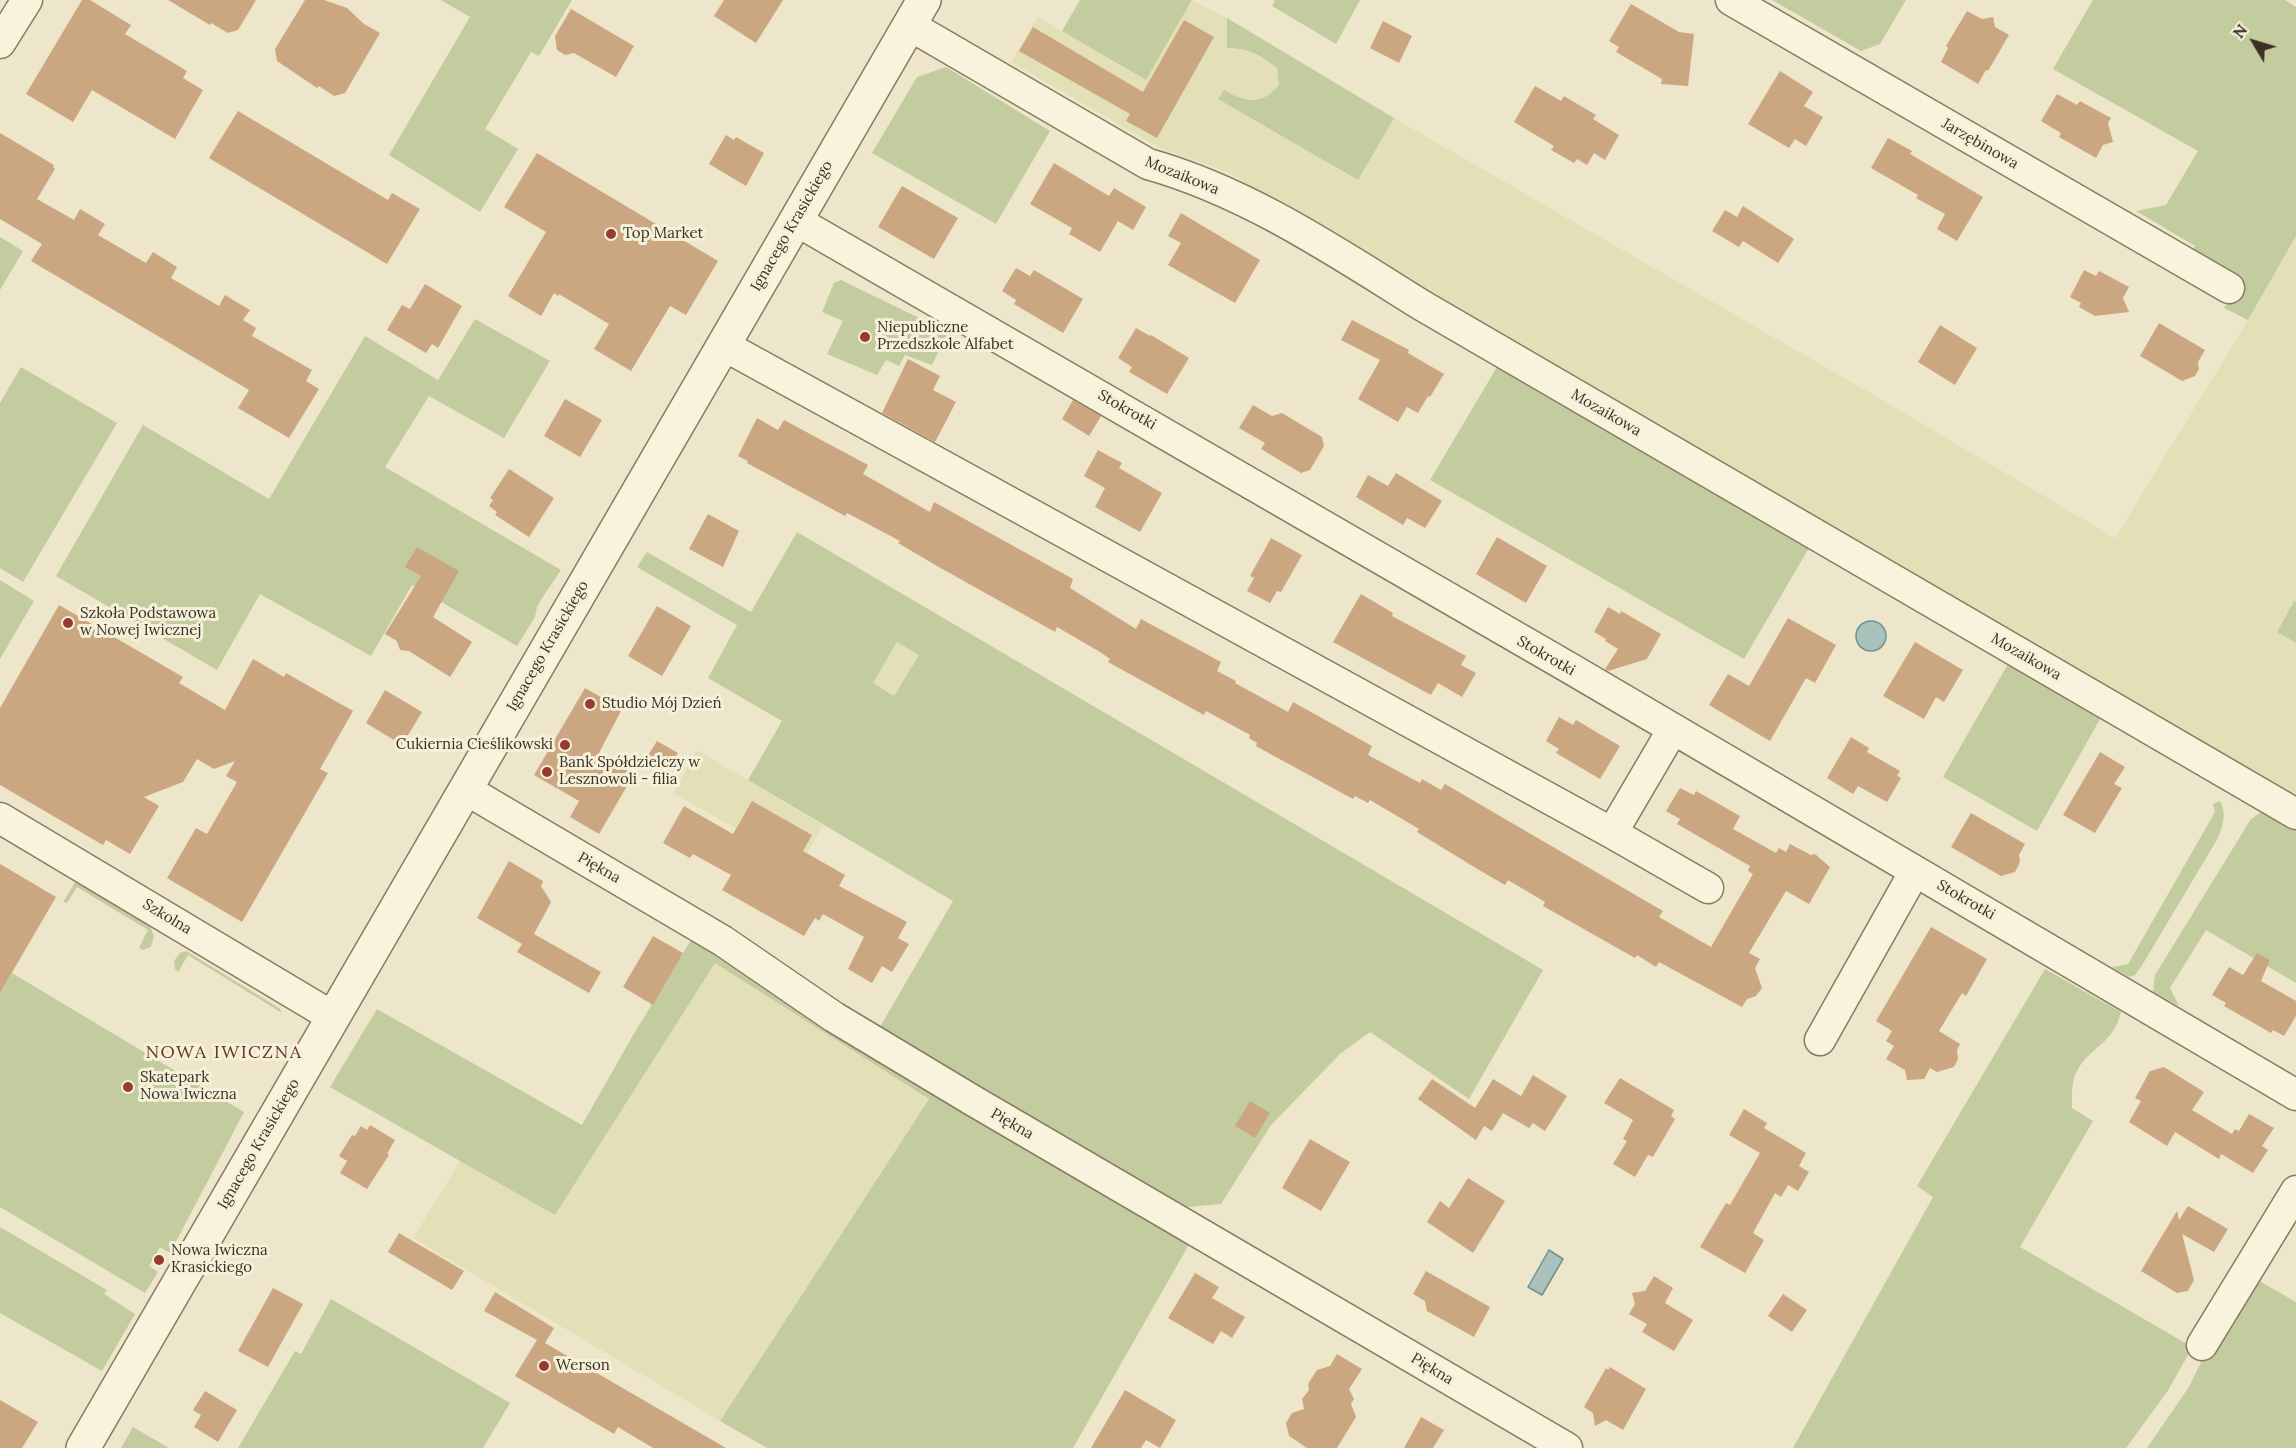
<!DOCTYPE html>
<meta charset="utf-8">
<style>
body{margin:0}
#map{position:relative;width:2296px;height:1448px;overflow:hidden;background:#eee6ca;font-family:Lora,serif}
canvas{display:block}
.north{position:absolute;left:2224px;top:12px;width:60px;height:60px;-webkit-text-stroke:4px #f5f0d9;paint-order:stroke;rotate:308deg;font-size:16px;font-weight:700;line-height:24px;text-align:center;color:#3b3021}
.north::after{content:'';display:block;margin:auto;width:21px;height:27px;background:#3b3021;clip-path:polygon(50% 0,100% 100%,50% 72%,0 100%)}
</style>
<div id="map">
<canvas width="2296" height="1448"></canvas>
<div class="north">N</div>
</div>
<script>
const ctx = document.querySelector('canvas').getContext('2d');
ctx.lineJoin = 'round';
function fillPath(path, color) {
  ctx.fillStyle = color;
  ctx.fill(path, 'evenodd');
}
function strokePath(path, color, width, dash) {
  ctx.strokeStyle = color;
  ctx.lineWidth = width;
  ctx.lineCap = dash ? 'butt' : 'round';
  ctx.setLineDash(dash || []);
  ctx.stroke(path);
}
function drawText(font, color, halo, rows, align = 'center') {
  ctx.font = font + ' Lora,serif';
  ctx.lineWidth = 6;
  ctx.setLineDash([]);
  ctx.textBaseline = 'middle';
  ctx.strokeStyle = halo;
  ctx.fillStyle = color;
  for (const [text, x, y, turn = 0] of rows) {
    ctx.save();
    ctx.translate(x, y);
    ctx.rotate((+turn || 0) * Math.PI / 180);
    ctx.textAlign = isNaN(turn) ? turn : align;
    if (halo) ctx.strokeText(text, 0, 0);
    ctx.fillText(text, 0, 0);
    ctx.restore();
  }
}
const farmland = new Path2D(`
 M1192,0L1227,18L1228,48H1239L1262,55L1277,68L1279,85L1271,94L1259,99L1243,100L1224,91L1358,180L1394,118L1879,398L2115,538L2248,320L2296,236V602H2294L2277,632L2296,643V799L1229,173L1160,148L1011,62L1038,17L1146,80Z
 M897,642L919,655L894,696L872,684Z
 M697,750L823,825L800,865L673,793Z
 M715,963L929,1099L720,1421L413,1238L461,1160L555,1215Z`);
const green = new Path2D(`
 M441,0H572L539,56L531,52L485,129L518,149L480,212L389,155L470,17Z
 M1080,0H1192L1146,80L1062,31Z
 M1275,0H1360L1336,44L1272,6Z
 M1772,0H1906L1880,44L1861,51Z
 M2093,0H2285L2296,7V236L2248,320L2224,308L2240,282L2191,253L2195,246L2136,211L2166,205L2198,151L2053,69Z
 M1227,18L1394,118L1358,180L1218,99L1224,90C1245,103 1263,105 1279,85L1277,68C1261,55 1249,48 1227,48Z
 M946,67L1050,131L996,224L872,153L917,77Z
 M0,237L23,251L0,290Z
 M841,280L948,332L932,365L905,355L899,366L886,360L877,375L827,354L843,321L822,312L834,283Z
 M475,319L550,361L504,438L429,396L385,467L561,570L542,598L537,607L535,617L517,646L412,585L371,656L260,594L217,670L56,576L143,425L269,499L365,336L438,380Z
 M21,367L117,423L23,582L0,568V403Z
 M1497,367L1809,548L1744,659L1430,480Z
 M797,532L1543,970L1469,1099L1370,1032L1341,1053L1271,1125L1221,1204L1187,1207L880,1027L953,901L748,780L782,721L708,678L737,625L637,567L647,552L751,612ZM897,642L919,655L894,696L873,683Z
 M0,580L34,601L0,659Z
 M2294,601L2296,602V643L2277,632Z
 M2008,664L2100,719L2037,831L1943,777Z
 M2220,801C2227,813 2223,825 2218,838L2141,967L2135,975L2129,977L2112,967L2128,964L2215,812L2213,804Z
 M2269,807L2296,824V983L2206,930L2170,988L2179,1006L2153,992L2155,975L2251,819Z
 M76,881L149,924L154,936L151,947L143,950L139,948L148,930L77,887L67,903L63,902Z
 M694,935L1191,1241L1073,1448H767L720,1421L929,1099L715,963L555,1215L330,1087L377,1009L582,1125L632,1037Z
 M186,951L279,1008L282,1013L188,955L178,972L175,969L174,961L180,953Z
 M2045,969L2121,1012C2113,1045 2090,1046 2077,1071C2071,1081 2072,1096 2072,1108L2093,1121L2020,1247L2187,1344L2188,1355L2167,1392L2126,1448H1793L1933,1197L1917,1186Z
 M12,973L244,1112L170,1253L160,1247L149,1266L158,1272L145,1293L0,1207V993Z
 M0,1227L107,1290L104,1294L135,1314L102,1371L0,1313Z
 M2256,1279L2296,1302V1448H2147L2189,1387L2203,1358L2209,1361Z
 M331,1299L510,1403L483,1448H238L295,1351L301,1354Z
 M133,1427L169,1448H121Z`);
const water = new Path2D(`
 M1856 636a15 15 0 1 1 30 0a15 15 0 1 1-30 0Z
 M1549,1250L1563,1259L1542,1295L1528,1287Z`);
const building = new Path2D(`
 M82,0H90L131,25L125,34L187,71L183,78L203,90L175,139L92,90L73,122L26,94Z
 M168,0H256L238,30L228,33L211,23L210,25Z
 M305,0H324L347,8L364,24L380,33L345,93L334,96L319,86L317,88L277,61L275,49Z
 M724,0H783L756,43L714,16Z
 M1631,4L1679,32L1694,34L1688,86L1661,84L1662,79L1616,52L1619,47L1609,41Z
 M571,9L634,46L616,77L574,53L565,55L557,50L555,36Z
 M1967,11L1982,19L1993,17L1995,27L2009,35L1988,71L1986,70L1978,84L1941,62L1948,48L1946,46Z
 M1184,20L1214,37L1157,138L1126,121L1130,114L1019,51L1033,27L1143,92Z
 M1383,21L1412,36L1399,63L1370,48Z
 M1780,71L1813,92L1804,106L1823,117L1806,146L1795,139L1789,148L1748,124Z
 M1535,86L1561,101L1564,96L1596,115L1593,119L1619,135L1605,160L1594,153L1587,165L1577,159L1574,163L1551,150L1554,146L1514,122Z
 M2057,94L2077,105L2080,101L2111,118L2108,123L2113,142L2103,145L2096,158L2059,137L2061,133L2041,121Z
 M238,111L388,200L392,193L420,209L387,264L209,158Z
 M0,133L54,165L53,167L55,169L37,199L74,220L80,209L105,224L98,235L146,263L153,252L177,267L171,278L219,306L225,295L250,310L243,320L256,328L252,336L312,370L306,381L319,389L289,438L238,408L249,390L31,261L42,244L0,219Z
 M726,135L734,140L736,137L764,153L746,186L709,164Z
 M1888,138L1912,151L1910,154L1983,197L1957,241L1937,229L1945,214L1916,198L1918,195L1871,168Z
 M537,153L718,261L686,315L670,306L631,371L594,349L609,324L559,294L558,296L554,293L541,316L508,296L546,232L504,207Z
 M1054,163L1109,196L1114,188L1146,207L1133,230L1118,221L1100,252L1069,234L1072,228L1030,204Z
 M902,186L958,218L934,259L878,227Z
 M1743,206L1794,239L1778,263L1743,241L1739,247L1712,231L1725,210L1737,217Z
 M1181,213L1260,260L1235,303L1168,265L1181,243L1168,236Z
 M1016,268L1030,276L1034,270L1083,299L1063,333L1014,304L1016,300L1002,291Z
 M2084,270L2096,276L2099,271L2129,287L2123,298L2129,312L2095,316L2079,307L2081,303L2070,297Z
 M425,284L462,306L438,348L432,344L426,353L387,330L402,305L410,309Z
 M1352,320L1409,350L1408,353L1444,374L1430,397L1428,396L1418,413L1407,407L1398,422L1358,399L1380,360L1341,340Z
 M2159,323L2205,350L2198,362L2199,369L2195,376L2182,381L2140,356Z
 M1940,325L1977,348L1955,385L1918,362Z
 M1136,328L1150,336L1151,335L1189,358L1167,394L1129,372L1132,367L1118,358Z
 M908,359L940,376L933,390L956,402L935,442L882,413Z
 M565,399L602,420L580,457L544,436Z
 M1073,400L1101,416L1089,436L1062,419Z
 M1253,405L1272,416L1282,413L1322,437L1324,446L1310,470L1301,473L1261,449L1265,443L1239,428Z
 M757,418L778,430L784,420L868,465L863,474L930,512L934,502L1073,579L1070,588L1136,629L1141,619L1221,662L1217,671L1236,681L1235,683L1288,712L1293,702L1372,746L1368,755L1420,783L1422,779L1441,790L1445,784L1663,911L1659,917L1711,947L1753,874L1748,871L1750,866L1677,824L1680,819L1666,811L1680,788L1694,795L1696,791L1740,816L1733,829L1776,853L1779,848L1786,852L1790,844L1811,855L1815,854L1830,867L1809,904L1786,891L1749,953L1760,959L1755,968L1762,988L1756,996L1747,999L1742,1007L1659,962L1656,967L1637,955L1635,958L1543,906L1545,902L1508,880L1505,885L1479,870L1417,832L1419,829L1370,800L1368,803L1355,796L1353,799L1274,756L1256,746L1257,743L1249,738L1250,735L1206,711L1204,715L1108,662L1110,659L1100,652L1057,627L1055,632L937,566L898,543L900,541L847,513L845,516L747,463L748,461L738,456Z
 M1098,450L1122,463L1119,468L1162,493L1140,532L1095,507L1105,488L1084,476Z
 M509,469L554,498L529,537L495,515L497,512L489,506L493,500L490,498Z
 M1396,473L1442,501L1425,528L1407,518L1403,525L1356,497L1368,475L1388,486Z
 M708,514L739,531L723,567L689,549Z
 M1497,537L1547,566L1526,603L1476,574Z
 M1271,538L1302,555L1281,592L1277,591L1270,603L1247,591L1254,578L1250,576Z
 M417,547L459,571L433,617L472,642L450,677L409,651L400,650L397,641L385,634L421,576L405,567Z
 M1361,594L1393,613L1392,616L1466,656L1461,665L1476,673L1462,697L1438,683L1431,695L1333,642Z
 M59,605L183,677L179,683L225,710L253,659L284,677L286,673L353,711L320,769L328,773L242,922L167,878L196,828L207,834L237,782L226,776L235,761L214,769L197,759L183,782L144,797L159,806L130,854L106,840L103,845L0,785V708Z
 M657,606L691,626L662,676L628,656Z
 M1608,607L1620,614L1621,611L1661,634L1647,659L1608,671L1605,669L1618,649L1605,641L1606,639L1594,632Z
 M1788,618L1836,645L1815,683L1806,678L1770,741L1709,705L1728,674L1749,686Z
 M1915,642L1963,670L1944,702L1936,697L1924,719L1883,696Z
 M585,688L622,709L599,753L634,774L599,834L570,817L579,801L534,775Z
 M385,690L422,712L402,745L366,723Z
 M1559,717L1573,725L1576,720L1620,746L1600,779L1556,753L1559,749L1546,741Z
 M1851,737L1869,748L1867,752L1900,771L1897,776L1901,778L1887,802L1858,786L1853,794L1827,778Z
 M657,741L678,753L666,773L645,760Z
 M2100,752L2125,767L2114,784L2122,788L2095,833L2063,815Z
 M752,801L812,835L803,851L845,875L839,886L907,922L898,938L909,944L892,972L882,966L872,983L848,969L864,937L823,914L819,921L815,918L804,936L722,890L731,875L693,854L690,858L663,843L684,806L733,834Z
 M1971,813L2025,844L2019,855L2020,862L2015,872L2001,876L1951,847Z
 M509,861L543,881L541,886L551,902L534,934L601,972L589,993L517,952L522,944L477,918Z
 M0,864L56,897L0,993Z
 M1931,927L1987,959L1966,996L1962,993L1939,1031L1960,1044L1957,1050L1958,1059L1954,1067L1937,1072L1930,1068L1924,1079L1907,1080L1905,1070L1886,1059L1894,1046L1886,1041L1892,1031L1876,1021Z
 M653,936L683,953L653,1005L623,987Z
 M2257,953L2270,960L2261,981L2296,1001V1016L2284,1036L2273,1030L2271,1033L2224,1006L2226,1003L2212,995L2229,967L2243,975Z
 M2164,1067L2204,1092L2192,1110L2232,1134L2235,1129L2239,1131L2249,1114L2274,1128L2262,1146L2268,1150L2253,1173L2221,1154L2219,1159L2175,1132L2167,1146L2129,1122L2141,1101L2135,1098L2150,1071Z
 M1533,1075L1567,1096L1545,1131L1533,1123L1529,1128L1503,1113L1492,1131L1484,1126L1476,1140L1418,1099L1432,1079L1475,1108L1493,1079L1521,1096Z
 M1620,1078L1674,1110L1671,1116L1675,1119L1653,1157L1648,1155L1635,1177L1613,1164L1627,1141L1623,1139L1633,1120L1604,1103Z
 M1250,1101L1270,1113L1255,1138L1235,1126Z
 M1744,1109L1767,1123L1764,1128L1806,1153L1799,1166L1809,1172L1798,1191L1788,1185L1781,1197L1775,1193L1753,1233L1764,1240L1745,1273L1700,1247L1726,1203L1730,1205L1760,1153L1729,1135Z
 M370,1125L395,1140L387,1154L389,1155L367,1189L340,1173L347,1161L339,1156L352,1135L355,1136L361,1126L367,1130Z
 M1310,1139L1350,1162L1321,1211L1282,1188Z
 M1468,1178L1505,1201L1473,1253L1427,1222L1440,1201L1449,1208Z
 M2188,1206L2228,1229L2214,1252L2182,1234L2194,1280L2188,1291L2177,1293L2141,1271L2177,1211L2179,1220Z
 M399,1233L464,1271L452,1290L388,1252Z
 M1426,1271L1490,1307L1474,1337L1427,1311L1425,1301L1413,1294Z
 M1195,1273L1219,1287L1212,1298L1245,1317L1232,1338L1221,1331L1213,1344L1168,1318Z
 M1654,1276L1673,1288L1665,1303L1693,1320L1674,1351L1642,1332L1647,1324L1629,1314L1635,1304L1632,1293L1645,1291Z
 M273,1288L303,1304L268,1367L238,1351Z
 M495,1292L554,1328L545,1343L726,1448H653L618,1427L614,1434L515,1376L537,1340L484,1311Z
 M1783,1294L1807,1310L1792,1332L1768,1316Z
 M1337,1354L1362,1369L1349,1389L1354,1399L1351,1404L1356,1417L1337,1448H1307L1289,1436L1286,1423L1292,1413L1304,1409L1302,1399L1309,1390L1308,1384L1317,1370L1330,1366Z
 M1610,1367L1646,1389L1623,1430L1606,1420L1595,1426L1593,1413L1584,1407L1606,1368L1608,1370Z
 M1125,1390L1176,1420L1160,1448L1146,1440L1141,1448H1091Z
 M205,1391L237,1410L218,1442L194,1427L201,1415L193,1410Z
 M0,1400L38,1422L22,1448H0Z
 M1421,1417L1444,1430L1433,1448H1404Z`);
const minor = new Path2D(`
 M1731,0L2229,288
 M909,25L1148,164C1248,192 1336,252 1423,306L2296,814
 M0,43L27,0
 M795,220C1297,508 1798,800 2296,1095
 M723,345L1612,833L1708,888
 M465,789L723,941L834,1017L972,1100L1567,1448
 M0,818L333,1017
 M1612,833L1673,729
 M1820,1040L1915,871
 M2202,1345L2296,1191`);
const tertiary = new Path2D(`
 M83,1448L924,0`);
const markers = [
 [611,234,6,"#973a31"],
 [865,337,6,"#973a31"],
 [68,623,6,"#973a31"],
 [590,704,6,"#973a31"],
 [565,745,6,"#973a31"],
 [547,772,6,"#973a31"],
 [128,1087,6,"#973a31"],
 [159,1260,6,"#973a31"],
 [544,1366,6,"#973a31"]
];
const streetNames = [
 ["Jarzębinowa",1980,144,30],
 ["Mozaikowa",1182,176,22],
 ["Ignacego Krasickiego",792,226,-60],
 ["Stokrotki",1127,410,30],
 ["Mozaikowa",1606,413,30],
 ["Ignacego Krasickiego",548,646,-60],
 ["Stokrotki",1546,656,30],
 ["Mozaikowa",2026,657,30],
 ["Piękna",599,868,30],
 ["Stokrotki",1966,900,30],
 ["Szkolna",167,917,31],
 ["Piękna",1012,1124,30],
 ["Ignacego Krasickiego",259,1144,-60],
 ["Piękna",1432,1369,31]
];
const poiNames = [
 ["Top Market",623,234],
 ["Niepubliczne",877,328],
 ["Przedszkole Alfabet",877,345],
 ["Szkoła Podstawowa",80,614],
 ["w Nowej Iwicznej",80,631],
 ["Studio Mój Dzień",602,704],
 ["Cukiernia Cieślikowski",553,745,"right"],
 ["Bank Spółdzielczy w",559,763],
 ["Lesznowoli - filia",559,780],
 ["Skatepark",140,1078],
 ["Nowa Iwiczna",140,1095],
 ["Nowa Iwiczna",171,1251],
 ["Krasickiego",171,1268],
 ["Werson",556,1366]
];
const quarterNames = [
 ["NOWA IWICZNA",224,1053]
];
fillPath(farmland, '#e3e0b7');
fillPath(green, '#c2cc9e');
fillPath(water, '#aac2be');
strokePath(water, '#71918c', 1.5);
fillPath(building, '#caa781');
strokePath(minor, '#8a7a5f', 33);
strokePath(tertiary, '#8a7a5f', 36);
strokePath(minor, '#f8f3dd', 30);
strokePath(tertiary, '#f8f3dd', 33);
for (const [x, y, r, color] of markers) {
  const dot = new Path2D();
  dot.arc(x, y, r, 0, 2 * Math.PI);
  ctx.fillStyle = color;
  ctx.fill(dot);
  strokePath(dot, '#f5f0d9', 2);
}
drawText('15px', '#3b3021', '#f5f0d9', streetNames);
drawText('15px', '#3b3021', '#f5f0d9', poiNames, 'left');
ctx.letterSpacing = '1.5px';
drawText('18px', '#663722', '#f5f0d9', quarterNames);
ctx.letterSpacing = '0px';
</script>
